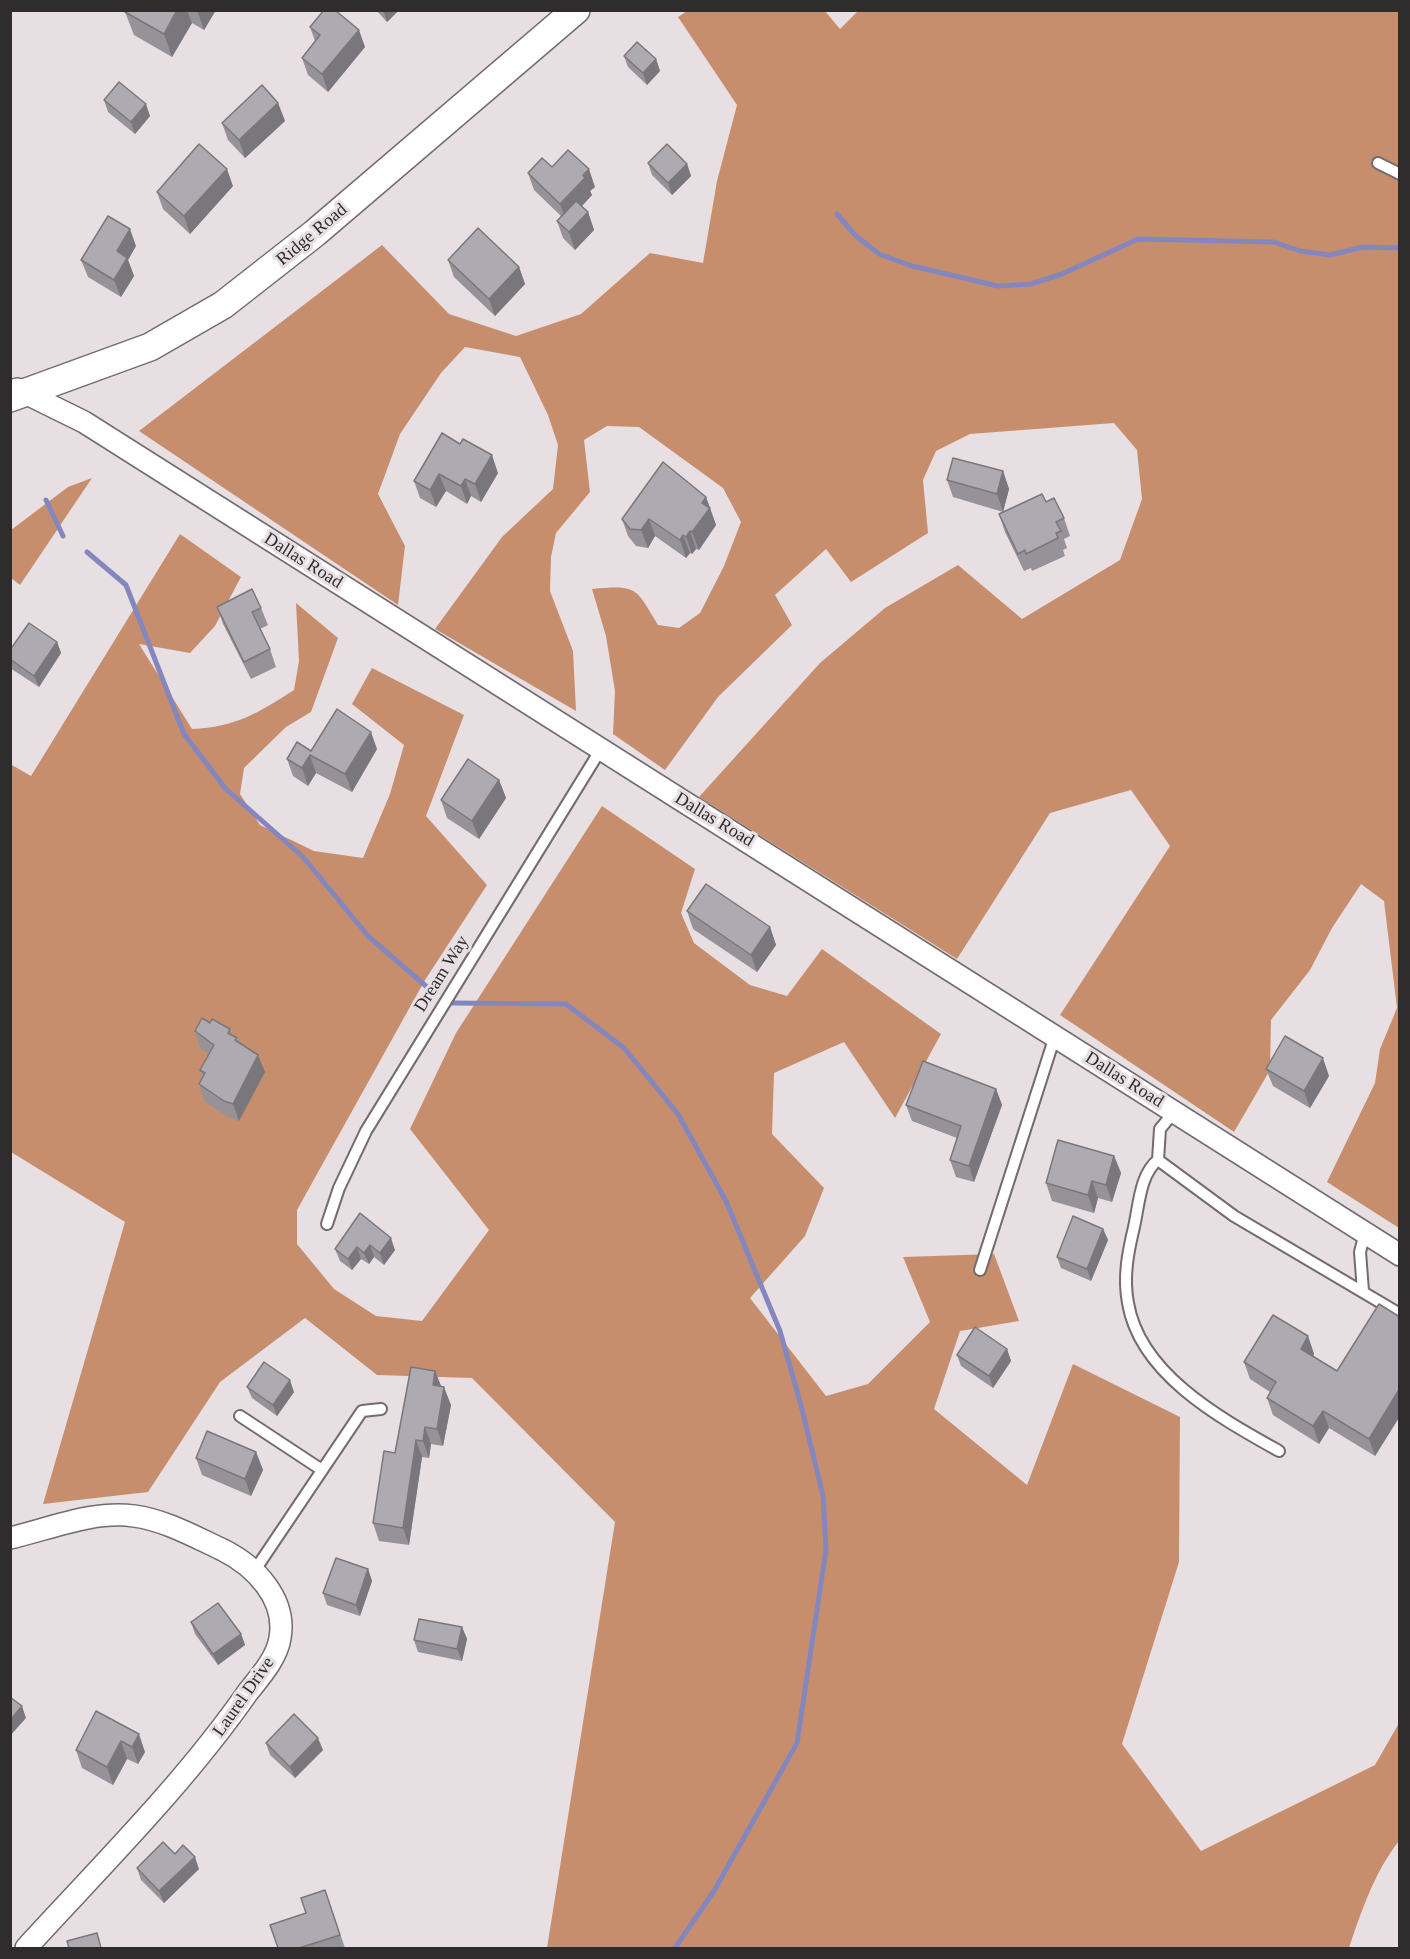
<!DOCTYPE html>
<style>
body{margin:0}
#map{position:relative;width:1410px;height:1959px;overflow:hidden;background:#e8dfe3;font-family:"Times New Roman",serif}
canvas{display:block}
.frame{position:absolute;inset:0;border:12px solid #2f2c2e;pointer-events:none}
</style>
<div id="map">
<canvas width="1410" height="1959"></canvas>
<div class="frame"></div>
</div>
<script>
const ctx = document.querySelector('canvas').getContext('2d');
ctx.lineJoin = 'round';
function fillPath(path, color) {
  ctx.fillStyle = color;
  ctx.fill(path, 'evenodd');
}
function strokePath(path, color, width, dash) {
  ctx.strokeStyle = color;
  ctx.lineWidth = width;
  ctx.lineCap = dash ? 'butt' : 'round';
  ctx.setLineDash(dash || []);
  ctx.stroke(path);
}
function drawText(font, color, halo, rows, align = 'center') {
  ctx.font = font + ' "Times New Roman",serif';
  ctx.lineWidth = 6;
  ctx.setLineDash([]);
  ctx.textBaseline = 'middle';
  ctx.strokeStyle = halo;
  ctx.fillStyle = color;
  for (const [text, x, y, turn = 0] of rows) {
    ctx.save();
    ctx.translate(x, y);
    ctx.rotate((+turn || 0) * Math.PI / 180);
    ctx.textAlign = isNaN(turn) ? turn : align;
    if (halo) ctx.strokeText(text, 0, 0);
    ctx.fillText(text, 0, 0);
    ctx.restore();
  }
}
const forest = new Path2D(`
 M859,10L1399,11V1228L1327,1182L1375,1083L1380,1049L1397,1008L1384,901L1361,884L1332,928L1310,970L1271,1020L1270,1070L1234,1132L1060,1015L1170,846L1131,790L1050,813L957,959L699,797L820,663L885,608L958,565L1022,619L1120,560L1142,499L1137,450L1114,423L970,434L936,451L923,480L928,533L851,582L826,549L775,595L792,625L718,697L665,770L613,734L615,691L606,636L592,589C638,585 635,587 658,625L679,628L700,613L724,566L741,522L723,488L639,427L607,426L584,440L590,492L556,533L551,557L550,591L573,651L576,711L435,629L502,537L553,489L558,445L548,415L520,357L465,347L441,373L400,434L378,494L405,546L398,605L139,431L382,245L449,314L516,336L581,314L650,253L703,263L717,181L737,105L678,17L687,11H825L840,29Z
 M92,478L20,585L11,578V530L68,487Z
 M180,534L241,577L215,626L190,653L139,644L192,729C236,727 258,713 294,690L299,661L296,603L338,638L311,712L286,727L244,768L240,794L260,825L314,851L363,858L390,794L404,745L352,704L372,668L464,715L426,816L487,885L425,980L297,1210V1244L334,1289L376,1316L422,1321L489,1230L410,1129L456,1033L602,806L695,869L681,913L694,943L750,985L787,996L822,949L941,1034L895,1118L844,1042L774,1073L772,1134L824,1188L805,1236L750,1298L826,1396L868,1384L930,1322L903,1257L994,1254L1019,1321L960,1331L934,1409L1027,1485L1073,1364L1180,1417L1179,1562L1122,1744L1201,1851L1375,1765L1399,1723V1841C1375,1871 1361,1912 1349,1948H547L615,1522L472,1378L377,1375L305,1318L220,1382L148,1492L43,1504L125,1222L11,1152L10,764L31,776Z`);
const stream = new Path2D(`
 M837,214L855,235L879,254L912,266L998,286L1031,284L1062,274L1138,239L1274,242L1300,251L1330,255L1363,247L1400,248
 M46,500L63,536
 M87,552L126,585L184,734L225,788L303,857L369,937L434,993
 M452,1003L566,1004L624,1048L678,1114L726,1201L780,1331L802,1409L823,1496L826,1550L797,1743L714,1891L675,1948`);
const service = new Path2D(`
 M1378,163L1400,174
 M1174,1112L1160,1129L1158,1160L1234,1216L1400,1314
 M1158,1160C1140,1174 1139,1205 1134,1227C1128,1252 1123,1277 1128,1303C1140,1375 1222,1419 1279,1451
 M327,1224L339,1188L366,1131L601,749
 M980,1270L1055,1036
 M1363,1291L1360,1252L1365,1233
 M240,1416L322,1470
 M255,1570L362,1411L381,1409`);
const minor = new Path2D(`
 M17,389L84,422L1400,1255
 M10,1538C49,1529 94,1510 134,1516C165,1520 195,1537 223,1550C255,1566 287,1599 280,1638C277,1658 260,1677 248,1692C183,1785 102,1865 26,1948`);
const tertiary = new Path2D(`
 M10,398L150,347L223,305L315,233L576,10`);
const wall = new Path2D(`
 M126,10H216L204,30L192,23L172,57L134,35L125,12Z
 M376,10H399L387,22Z
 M310,27L365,47L328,92L308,75L302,58L315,41Z
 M624,56L656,59L660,71L647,85L628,67Z
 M104,100L150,116L135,134L108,112Z
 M278,103L285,121L245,158L228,140L222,123Z
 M648,163L687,164L691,176L672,195L652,175Z
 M552,167L595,187L590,191L592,195L582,206L588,212L594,230L575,250L563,238L557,221L561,216L534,190L528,173Z
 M233,186L190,234L163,209L157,192Z
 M136,246L128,260L134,276L121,297L88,277L81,260Z
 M448,260L519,267L525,284L495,316L454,277Z
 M442,433L498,473L481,502L471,496L467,504L446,491L436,507L420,498L414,481Z
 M1003,471L1009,489L1003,512L953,497L947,480Z
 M706,497L716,525L699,550L696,549L692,554L690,553L686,558L655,536L648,548L636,546L628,536L622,519Z
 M1046,502L1064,518L1070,536L1064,539L1067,548L1063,550L1065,556L1032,571L1031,568L1024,571L1005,532L999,514Z
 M217,607L261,608L268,625L260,629L270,649L276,667L251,679L223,624Z
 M57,642L61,653L39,687L10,668V650Z
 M377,749L352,792L316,773L308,786L293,776L287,759L311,751Z
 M499,780L506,798L479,839L447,818L441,800Z
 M687,911L770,927L776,945L757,972L693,929Z
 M210,1023L230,1029L232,1035L265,1072L239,1121L230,1118L205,1102L199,1084L203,1078L200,1070L209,1054L201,1049L195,1031Z
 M1266,1069L1329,1076L1310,1108L1273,1086Z
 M996,1089L1002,1105L974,1182L956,1177L950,1160L957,1138L912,1121L906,1105Z
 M1114,1156L1121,1173L1112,1202L1098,1198L1094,1213L1052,1201L1046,1183Z
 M360,1213L395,1250L384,1265L374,1257L369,1264L361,1259L352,1270L340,1261L335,1249Z
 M1103,1229L1108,1240L1091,1281L1061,1268L1057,1257Z
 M1400,1317V1416L1375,1456L1329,1428L1319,1444L1273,1415L1267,1398L1270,1392L1250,1379L1244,1362L1308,1336L1314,1354L1313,1357L1337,1371Z
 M1007,1349L1011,1361L993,1388L961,1366L957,1355Z
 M435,1371L441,1387L451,1405L443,1446L431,1444L429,1458L422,1457L409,1545L379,1541L373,1523Z
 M247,1387L294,1392L277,1416L252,1398Z
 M256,1452L263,1470L251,1496L202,1475L196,1458Z
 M368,1569L372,1581L360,1616L327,1605L323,1593Z
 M191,1622L241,1634L245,1645L218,1665L195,1634Z
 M462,1627L467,1639L462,1661L418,1652L414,1640Z
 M96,1711L145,1752L138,1764L127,1759L113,1785L82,1768L76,1750Z
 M266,1743L323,1750L295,1778L270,1755Z
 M137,1868L199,1869L164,1903L141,1880Z
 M325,1890L345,1948H278L306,1913Z`);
const shadedWall = new Path2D(`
 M177,10H187L192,23L172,57L164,34Z
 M197,10H216L204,30Z
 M383,10H399L387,22Z
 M359,30L365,47L328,92L322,74Z
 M656,59L660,71L647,85L643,73Z
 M278,103L285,121L245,158L239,140Z
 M146,104L150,116L135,134L131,122Z
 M687,164L691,176L672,195L668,183Z
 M227,169L233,186L190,234L184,216Z
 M589,169L595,187L590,191L592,195L567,222L560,204Z
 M588,212L594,230L575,250L569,232Z
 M130,229L136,246L128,260L134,276L121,297L114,280L117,251Z
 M519,267L525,284L495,316L489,299Z
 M492,455L498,473L481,502L475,484Z
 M1003,471L1009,489L1003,512L997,494Z
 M439,474L446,491L436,507L430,490Z
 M465,479L471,496L467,504L461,486Z
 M706,497L716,525L699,550L692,532L702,503Z
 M649,519L655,536L648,548L641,530Z
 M690,531L696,549L692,554L686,537Z
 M683,535L690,553L686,558L680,540Z
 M57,642L61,653L39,687L34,676Z
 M371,732L377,749L352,792L345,774Z
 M310,755L316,773L308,786L302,768Z
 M499,780L506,798L479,839L472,821Z
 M770,927L776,945L757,972L751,955Z
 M258,1055L265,1072L239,1121L233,1104Z
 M1323,1058L1329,1076L1310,1108L1304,1091Z
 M996,1089L1002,1105L974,1182L969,1166Z
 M1114,1156L1121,1173L1112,1202L1106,1185Z
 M1092,1181L1098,1198L1094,1213L1088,1195Z
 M1103,1229L1108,1240L1091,1281L1087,1269Z
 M391,1238L395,1250L384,1265L380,1253Z
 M370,1245L374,1257L369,1264L364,1253Z
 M357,1247L361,1259L352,1270L348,1259Z
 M1308,1336L1314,1354L1307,1366L1301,1349Z
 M1007,1349L1011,1361L993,1388L989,1376Z
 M435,1371L442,1388L433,1385Z
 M290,1380L294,1392L277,1416L273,1405Z
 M444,1387L451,1405L443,1446L437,1429Z
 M1400,1388V1416L1375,1456L1369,1439Z
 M1323,1411L1329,1428L1319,1444L1313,1426Z
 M425,1427L431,1444L429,1458L423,1441Z
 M416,1440L422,1457L409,1545L403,1528Z
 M256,1452L263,1470L251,1496L245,1479Z
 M368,1569L372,1581L360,1616L356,1605Z
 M462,1627L467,1639L462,1661L457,1649Z
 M241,1634L245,1645L218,1665L213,1654Z
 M22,1706L26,1718L10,1736V1720Z
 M139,1734L145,1752L138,1764L132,1747Z
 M318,1738L323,1750L295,1778L290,1767Z
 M121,1741L127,1759L113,1785L107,1767Z
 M195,1857L199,1869L164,1903L159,1891Z`);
const building = new Path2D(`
 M126,10H177L164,34L125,12Z
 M324,10H335L359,30L322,74L302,58L320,35L310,27Z
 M637,42L656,59L643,73L624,56Z
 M119,82L146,104L131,122L104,100Z
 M262,85L278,103L239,140L222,123Z
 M199,144L227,169L184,216L157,192Z
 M667,144L687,164L668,183L648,163Z
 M568,150L589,169L583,175L585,178L560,204L528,173L542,158L552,167Z
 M576,201L588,212L569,232L557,221Z
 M108,216L130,229L117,251L127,258L114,280L81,260Z
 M478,228L519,267L489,299L448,260Z
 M442,433L460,444L463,439L492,455L475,484L465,479L461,486L439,474L430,490L414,481Z
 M953,458L1003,471L997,494L947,480Z
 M663,462L706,497L702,503L710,508L692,532L690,531L686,537L683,535L680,540L649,519L641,530L630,529L622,519Z
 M1042,494L1046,502L1054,498L1064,518L1056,522L1061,531L1056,533L1058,538L1026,554L1025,550L1018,554L999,514Z
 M252,589L261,608L252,612L270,649L244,662L217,607Z
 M29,623L57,642L34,676L10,659V650Z
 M337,709L371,732L345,774L310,755L302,768L287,759L297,742L311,751Z
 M468,759L499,780L472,821L441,800Z
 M706,884L770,927L751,955L687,911Z
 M202,1018L210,1023L212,1019L230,1029L228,1033L237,1038L235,1040L258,1055L233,1104L224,1101L199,1084L205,1073L200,1070L214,1045L195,1031Z
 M1285,1036L1323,1058L1304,1091L1266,1069Z
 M923,1061L996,1089L969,1166L950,1160L961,1126L906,1105Z
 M1058,1140L1114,1156L1106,1185L1092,1181L1088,1195L1046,1183Z
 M360,1213L391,1238L380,1253L370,1245L364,1253L357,1247L348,1259L335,1249Z
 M1073,1216L1103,1229L1087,1269L1057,1257Z
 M1379,1304L1400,1317V1388L1369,1439L1323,1411L1313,1426L1267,1398L1276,1382L1244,1362L1273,1315L1308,1336L1301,1349L1337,1371Z
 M975,1327L1007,1349L989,1376L957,1355Z
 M264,1362L290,1380L273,1405L247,1387Z
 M411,1367L435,1371L433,1385L444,1387L437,1429L425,1427L423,1441L416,1440L403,1528L373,1523L384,1451L395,1453Z
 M207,1431L256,1452L245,1479L196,1458Z
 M336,1558L368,1569L356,1605L323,1593Z
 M218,1603L241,1634L213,1654L191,1622Z
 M419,1619L462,1627L457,1649L414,1640Z
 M10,1697L22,1706L10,1720Z
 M96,1711L139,1734L132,1747L121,1741L107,1767L76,1750Z
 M294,1714L318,1738L290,1767L266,1743Z
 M163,1842L175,1854L183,1845L195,1857L159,1891L137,1868Z
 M325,1890L340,1935L299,1948H278L270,1925L306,1913L301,1898Z
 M97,1933L101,1948H69L67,1941Z`);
const streetNames = [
 ["Ridge Road",312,235,-40],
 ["Dallas Road",303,561,32],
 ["Dallas Road",714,820,31],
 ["Dream Way",442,974,-58],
 ["Dallas Road",1124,1080,32],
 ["Laurel Drive",244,1697,-55]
];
fillPath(forest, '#c78e6e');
strokePath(stream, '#8487be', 5);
strokePath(service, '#736b6f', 14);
strokePath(minor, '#736b6f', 24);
strokePath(tertiary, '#736b6f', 30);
strokePath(service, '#fff', 10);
strokePath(minor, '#fff', 21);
strokePath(tertiary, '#fff', 27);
fillPath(wall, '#969298');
fillPath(shadedWall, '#7a777c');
fillPath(building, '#aeaab1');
strokePath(building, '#7a777c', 1.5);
drawText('18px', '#2f2c2e', '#e8dfe3', streetNames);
</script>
